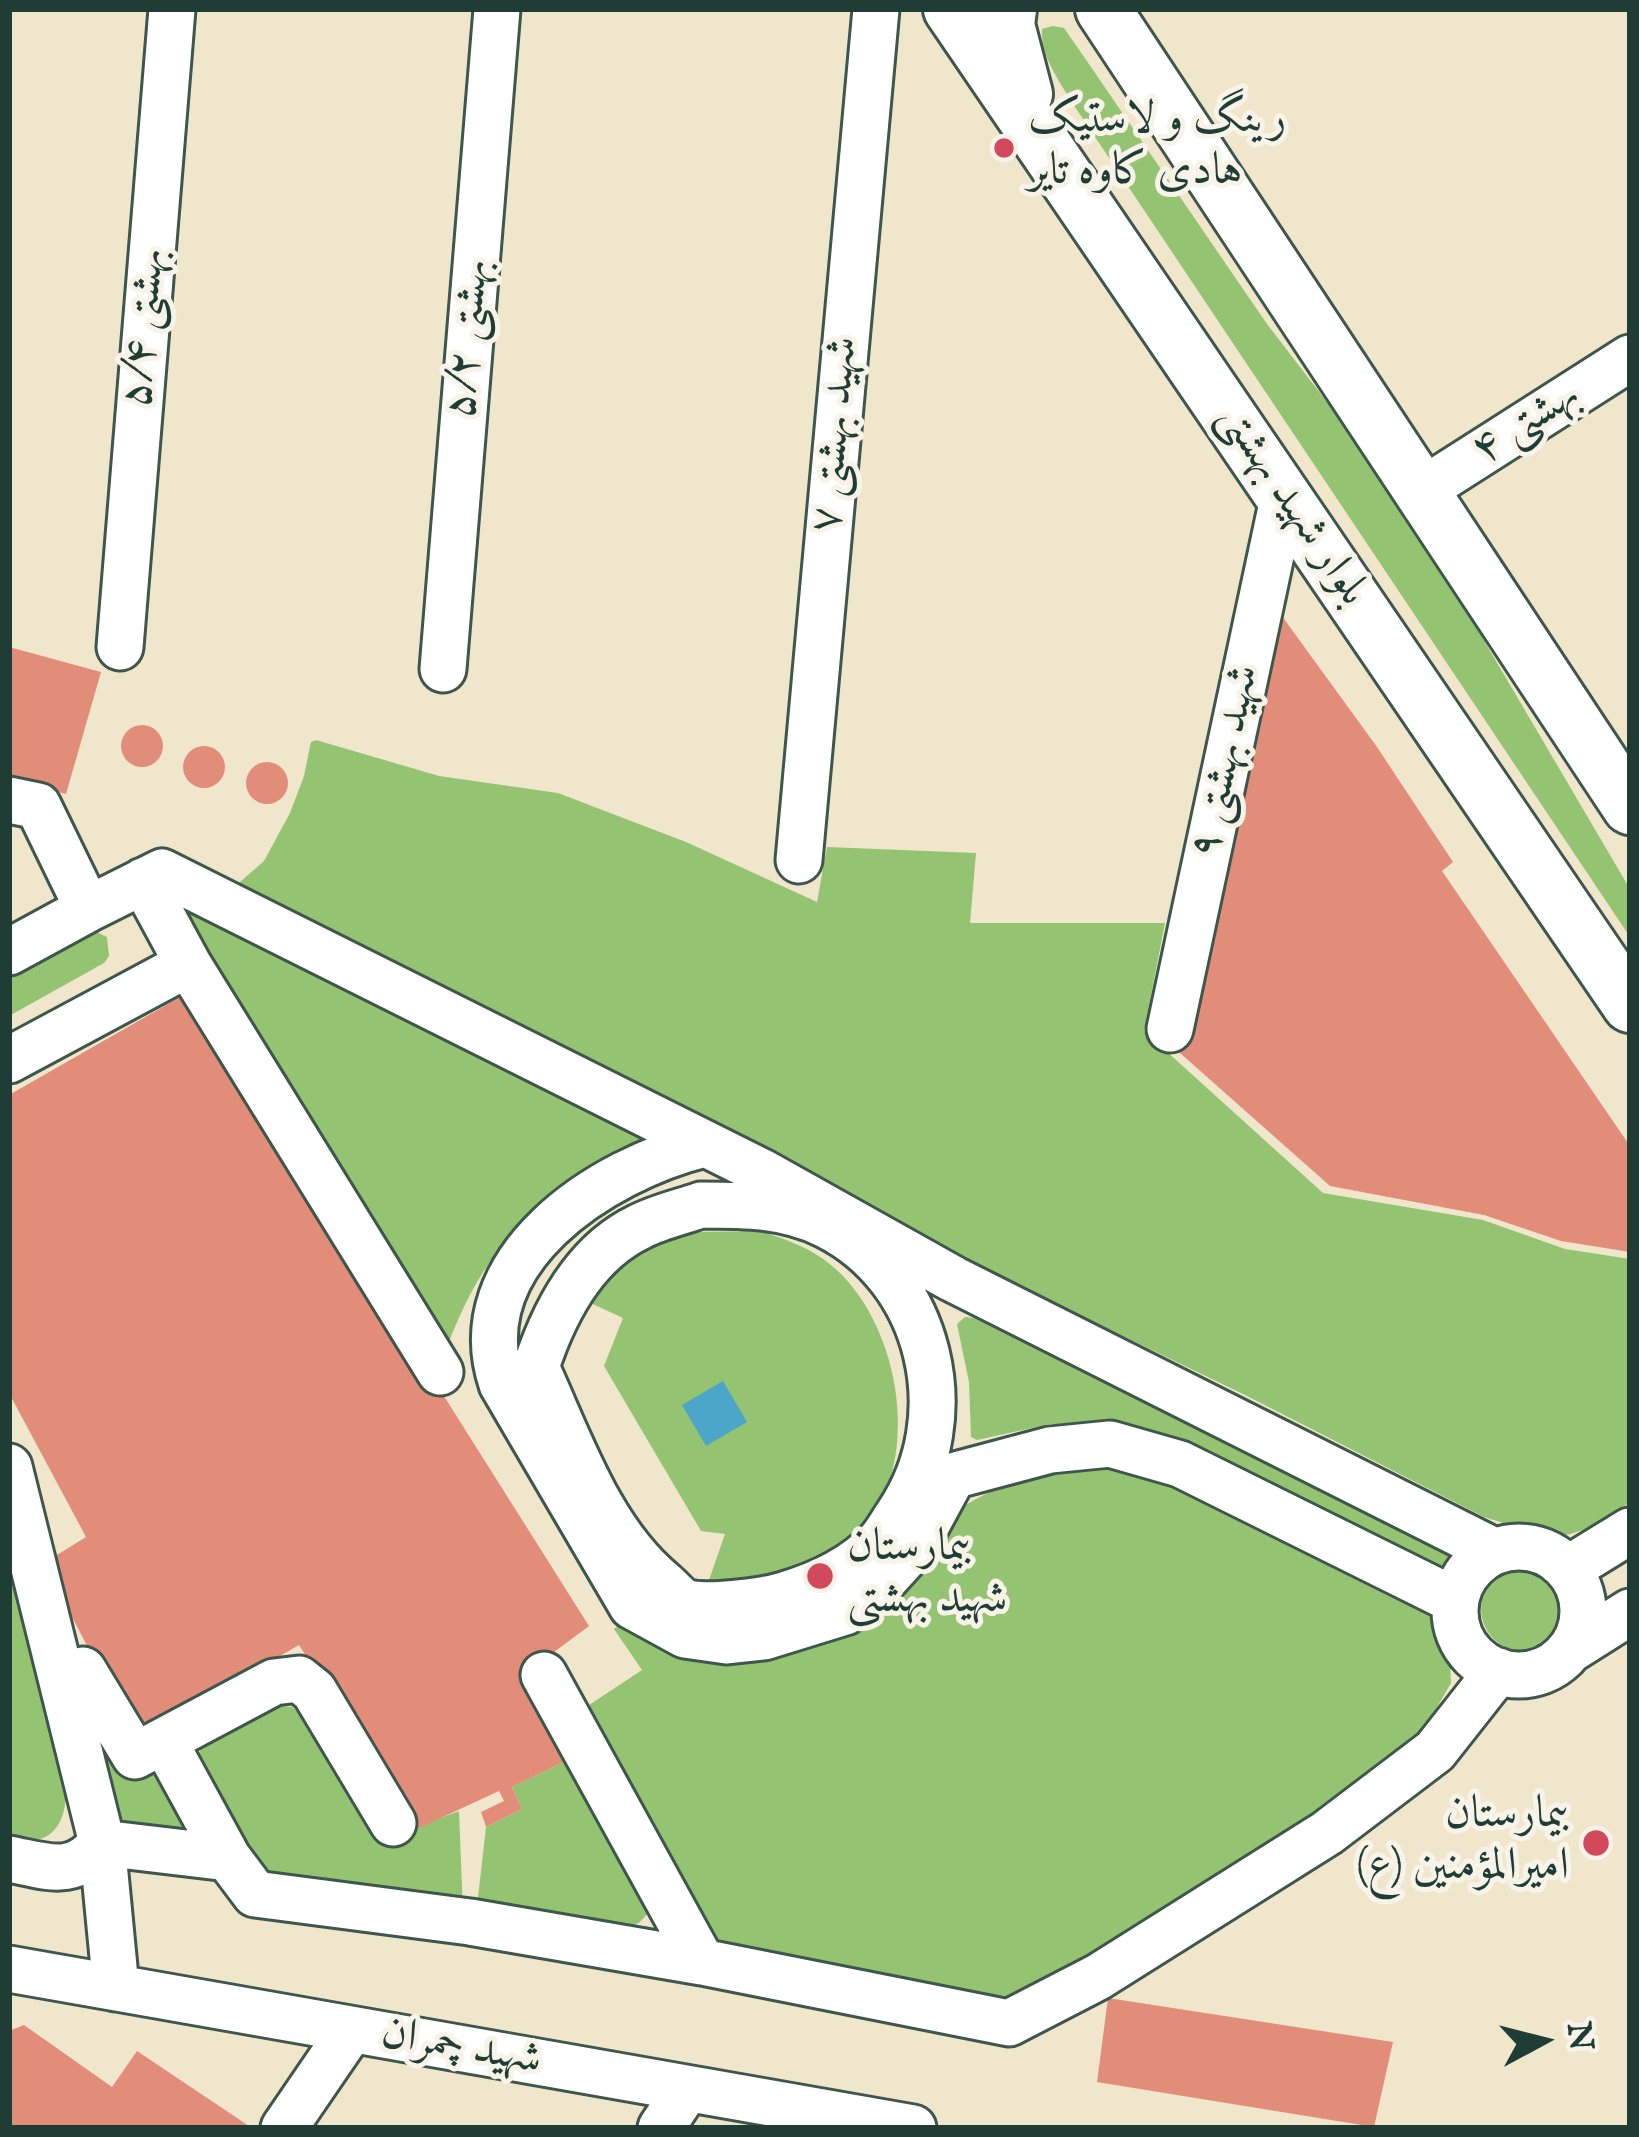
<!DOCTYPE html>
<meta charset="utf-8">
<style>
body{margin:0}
#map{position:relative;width:1639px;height:2137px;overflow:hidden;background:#f0e6cc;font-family:"IM FELL English",serif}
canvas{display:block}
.frame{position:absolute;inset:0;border:12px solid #1f3d34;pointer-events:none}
.north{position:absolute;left:1483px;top:1981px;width:120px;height:120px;-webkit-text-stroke:9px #f7f3e8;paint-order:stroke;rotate:83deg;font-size:33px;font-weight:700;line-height:48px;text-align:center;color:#1f3d34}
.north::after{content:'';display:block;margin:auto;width:42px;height:54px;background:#1f3d34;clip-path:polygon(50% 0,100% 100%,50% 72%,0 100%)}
</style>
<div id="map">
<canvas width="1639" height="2137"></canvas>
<div class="frame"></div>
<div class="north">N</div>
</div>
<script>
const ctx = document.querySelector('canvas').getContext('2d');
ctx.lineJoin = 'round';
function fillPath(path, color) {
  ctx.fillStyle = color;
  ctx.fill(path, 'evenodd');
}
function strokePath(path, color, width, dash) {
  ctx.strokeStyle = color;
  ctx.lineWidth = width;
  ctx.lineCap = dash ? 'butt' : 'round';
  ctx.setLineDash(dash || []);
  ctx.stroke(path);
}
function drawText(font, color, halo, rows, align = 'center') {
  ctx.font = font + ' "IM FELL English",Amiri,serif';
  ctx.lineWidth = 10;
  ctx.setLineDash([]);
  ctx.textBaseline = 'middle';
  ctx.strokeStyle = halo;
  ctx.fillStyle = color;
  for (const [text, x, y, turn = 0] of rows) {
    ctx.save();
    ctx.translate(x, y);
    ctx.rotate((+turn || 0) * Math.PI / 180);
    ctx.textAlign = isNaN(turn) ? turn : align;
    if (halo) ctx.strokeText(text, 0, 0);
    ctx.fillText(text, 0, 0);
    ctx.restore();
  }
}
const green = new Path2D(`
 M1053,26L1064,28L1080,51L1267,324L1353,436L1429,547L1630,889V937L1075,107C1061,83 1040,57 1042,29Z
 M316,740L439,776L558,793L686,842L817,902L827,847L976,853L970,923H1165L1144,1031L1323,1193L1483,1220L1565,1249L1630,1259V1502L1600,1525L1563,1536L1539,1534L1484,1517L1245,1395L854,1206L232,889L264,861L290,813L304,776L311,742Z
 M184,910L662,1146C548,1194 493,1226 448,1345Z
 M90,929L107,937L109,956L104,963L9,1016V972Z
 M760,1231C791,1241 817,1250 841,1274C905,1338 925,1480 849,1543C812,1575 756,1582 709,1580L725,1534L701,1531L604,1366L623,1318L582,1299L617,1256L689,1232Z
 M965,1317L974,1318L1455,1556L1453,1564L1431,1567L1085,1425L1050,1424L977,1440L971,1437L969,1382L957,1324Z
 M1097,1465L1146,1470L1427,1598L1443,1621L1449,1640L1451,1683L1410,1754L1057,1981L1005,2002L714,1948L577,1713L642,1670L614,1629L626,1621L658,1641L949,1517C991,1483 1044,1473 1097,1465Z
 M9,1556L67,1780C66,1824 57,1845 9,1842Z
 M1481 1609a42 42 0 1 1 84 0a42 42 0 1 1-84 0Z
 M82,1696L166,1763L205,1833L115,1830Z
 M272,1705L292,1707L310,1721L380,1841L459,1811L463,1913C411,1904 292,1896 255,1862L195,1762L205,1740Z
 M580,1754L650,1911L639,1923L618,1931L476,1915L486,1827L522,1809L512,1787Z`);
const water = new Path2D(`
 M723,1381L747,1422L706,1446L682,1405Z`);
const building = new Path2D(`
 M1279,612L1377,747L1453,862L1442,871L1630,1146V1252L1561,1241L1484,1215L1330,1186L1180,1053Z
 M9,647L101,672L66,794L9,780Z
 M121 746a21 21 0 1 1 42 0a21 21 0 1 1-42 0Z
 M183 767a21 21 0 1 1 42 0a21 21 0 1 1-42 0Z
 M246 783a21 21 0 1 1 42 0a21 21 0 1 1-42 0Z
 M189,992L589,1626L534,1667L580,1754L512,1787L522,1809L486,1827L481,1812L504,1801L499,1791L417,1829L299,1645L136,1740L44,1563L86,1537L9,1393V1095Z
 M1108,1998L1393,2042L1374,2127L1097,2082Z
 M24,2025L112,2087L137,2051L252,2128H9V2031Z`);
const minor = new Path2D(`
 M1423,490L1630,358
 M120,647L172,9
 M443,669L497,9
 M9,800L38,806L88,909L162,872L760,1171L953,1279L1494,1551
 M799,860L876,9
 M143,881L188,964
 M9,952L88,909
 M1170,1029L1284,494
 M9,1060L188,964L440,1372
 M705,1144C602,1169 460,1260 502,1384L632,1606L685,1635L727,1641L764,1637L845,1612L874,1591L915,1546L953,1476
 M701,1205C745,1205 785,1205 826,1225C932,1278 963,1417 899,1513C892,1523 886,1535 878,1543C852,1570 818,1585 784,1595C764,1601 703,1609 685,1602C678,1599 670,1589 664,1584C600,1532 570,1441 536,1367C554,1312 585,1253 639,1227C658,1217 681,1212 701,1205Z
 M9,1467L102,1843C73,1878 50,1867 9,1859
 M926,1483L1050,1450L1110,1444L1180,1464L1456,1601
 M1455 1611a64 64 0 1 1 128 0a64 64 0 1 1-128 0Z
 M1568,1569L1630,1531
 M1570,1650L1630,1612
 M83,1670L135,1756L274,1682L299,1679L314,1691L393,1823
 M544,1675L702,1962
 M164,1741L228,1858
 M9,1969L913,2128
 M116,1988L102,1843L228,1858L255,1894L470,1922L702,1962L1009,2023L1098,1977L1327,1833L1435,1751L1498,1671
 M284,2128L351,2030
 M661,2128L687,2089`);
const major = new Path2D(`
 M951,9L1630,1005
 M1009,9L1007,25L1025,94
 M1103,9L1630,807`);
const markers = [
 [1004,148,12,"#d1495b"],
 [820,1576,15,"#d1495b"],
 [1596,1843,15,"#d1495b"]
];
const poiNames = [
 ["رینگ و لاستیک",1028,122],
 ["هادی کاوه تایر",1028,174],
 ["بیمارستان",847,1550],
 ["شهید بهشتی",847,1602],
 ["بیمارستان",1569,1817,"right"],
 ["امیرالمؤمنین (ع)",1569,1869,"right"]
];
const streetNames = [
 ["بهشتی ۵/۴",146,328,-85],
 ["بهشتی ۵/۲",470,339,-85],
 ["بهشتی ۴",1527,424,-33],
 ["شهید بهشتی ۷",837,435,-85],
 ["بلوار شهید بهشتی",1291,506,56],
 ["شهید بهشتی ۹",1227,762,-78],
 ["شهید چمران",461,2049,10]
];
fillPath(green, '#94c371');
fillPath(water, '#4ba6c9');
fillPath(building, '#e28d7a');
strokePath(minor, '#3e564b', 51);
strokePath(major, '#3e564b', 60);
strokePath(minor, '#fff', 45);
strokePath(major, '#fff', 54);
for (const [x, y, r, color] of markers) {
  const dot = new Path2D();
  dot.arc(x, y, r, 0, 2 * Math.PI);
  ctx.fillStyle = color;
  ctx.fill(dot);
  strokePath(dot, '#f7f3e8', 4.5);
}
drawText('45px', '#1f3d34', '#f7f3e8', poiNames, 'left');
drawText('45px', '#1f3d34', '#f7f3e8', streetNames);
</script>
